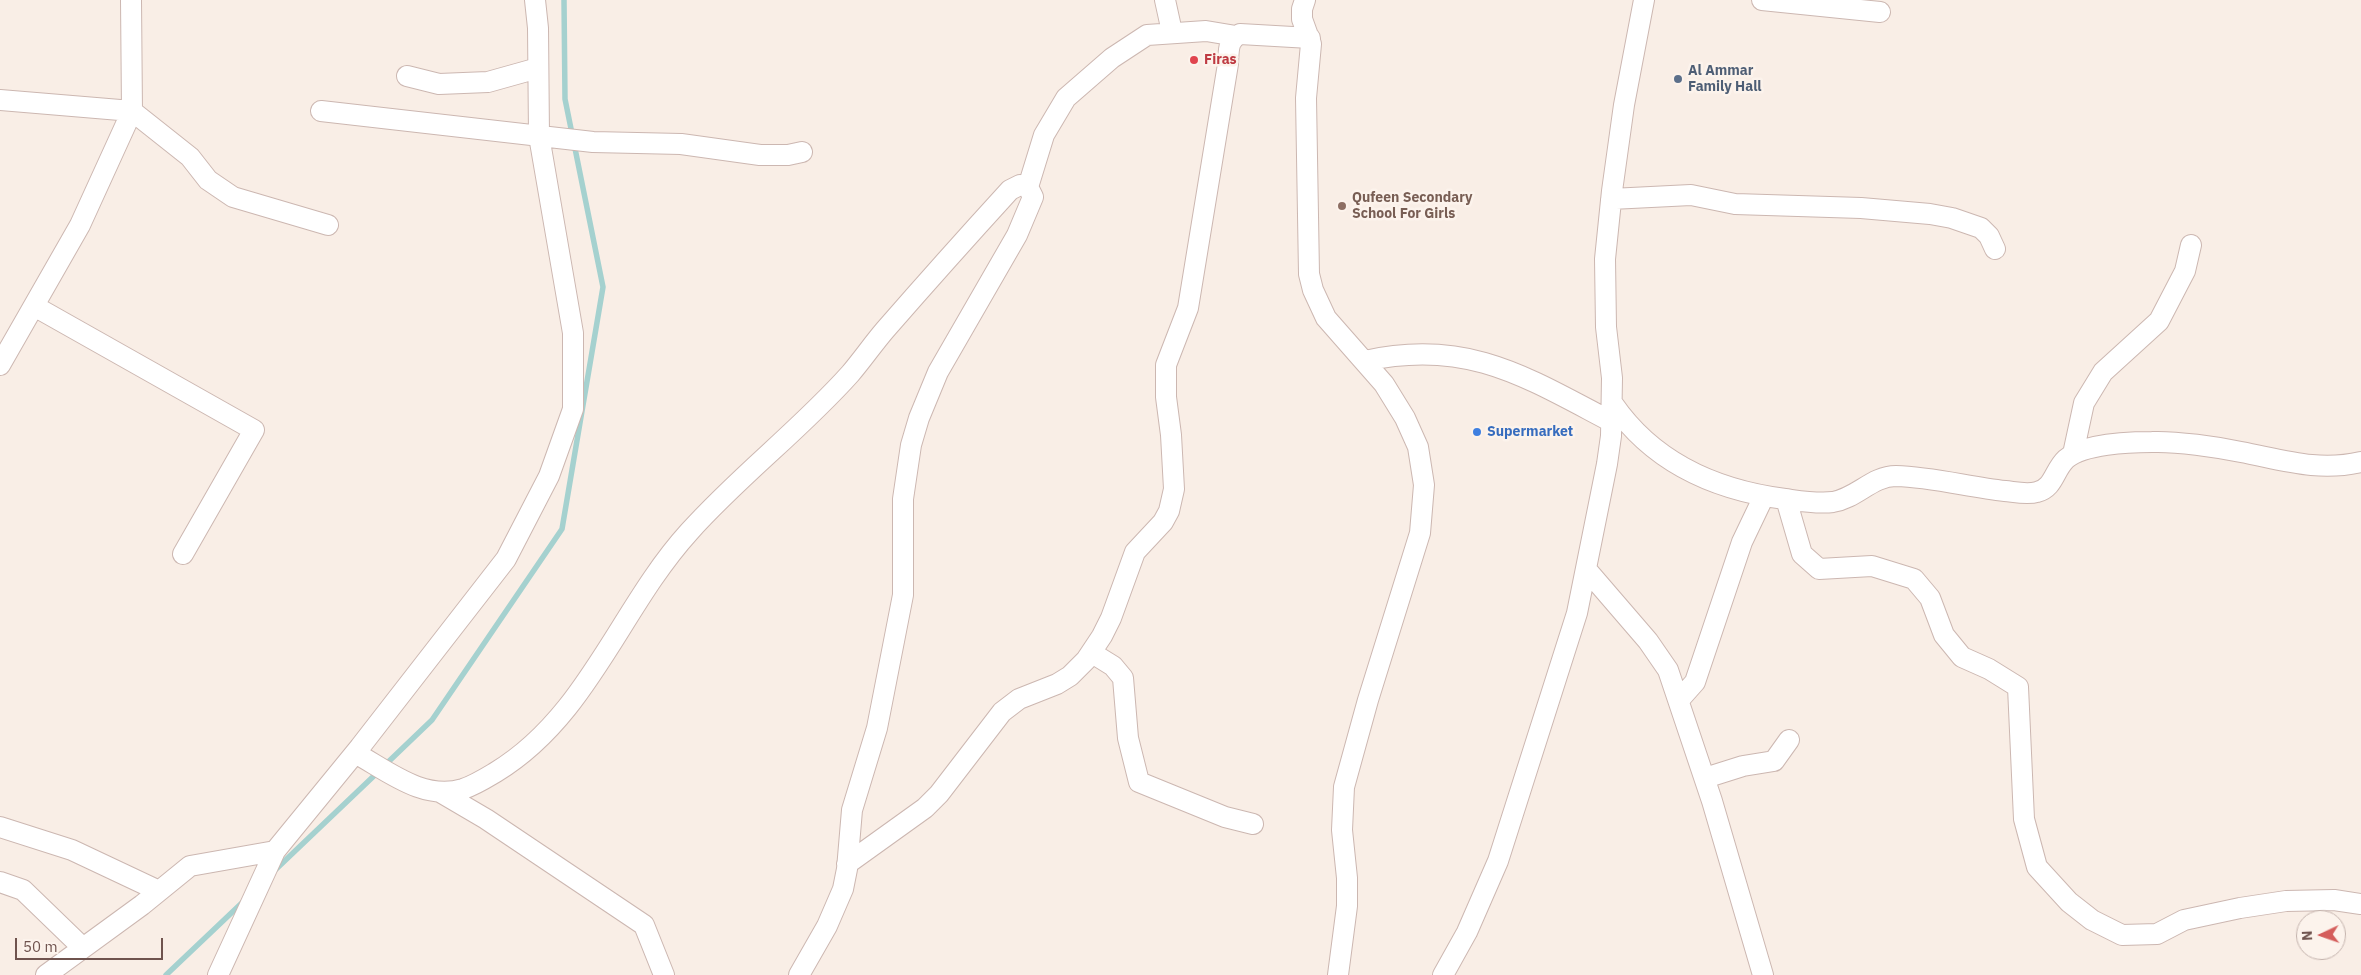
<!DOCTYPE html>
<style>
body{margin:0}
#map{position:relative;width:2361px;height:975px;overflow:hidden;background:#f9eee6;font-family:"IBM Plex Sans",sans-serif}
canvas{display:block}
.north{position:absolute;left:2296px;top:910px;width:50px;height:50px;box-sizing:border-box;background:#fcf3ec;border:1px solid #c4b3ad;border-radius:50%;rotate:267deg;font-size:14px;font-weight:700;line-height:20px;text-align:center;color:#6f534e}
.north::after{content:'';display:block;margin:auto;width:18px;height:22px;background:#d45d5b;clip-path:polygon(50% 0,100% 100%,50% 72%,0 100%)}
.scale{position:absolute;left:15px;top:938px;width:148px;height:22px;box-sizing:border-box;border:2px solid #6f534e;border-top:0;padding-left:6px;font-size:15px;line-height:18px;white-space:nowrap;color:#6f534e;-webkit-text-stroke:4px #fcf3ec;paint-order:stroke}
</style>
<div id="map">
<canvas width="2361" height="975"></canvas>
<div class="north">N</div>
<div class="scale">50 m</div>
</div>
<script>
const ctx = document.querySelector('canvas').getContext('2d');
ctx.lineJoin = 'round';
function strokePath(path, color, width, dash) {
  ctx.strokeStyle = color;
  ctx.lineWidth = width;
  ctx.lineCap = dash ? 'butt' : 'round';
  ctx.setLineDash(dash || []);
  ctx.stroke(path);
}
function drawText(font, color, halo, rows, align = 'center') {
  ctx.font = font + ' "IBM Plex Sans",sans-serif';
  ctx.lineWidth = 5;
  ctx.setLineDash([]);
  ctx.textBaseline = 'middle';
  ctx.strokeStyle = halo;
  ctx.fillStyle = color;
  for (const [text, x, y, turn = 0] of rows) {
    ctx.save();
    ctx.translate(x, y);
    ctx.rotate((+turn || 0) * Math.PI / 180);
    ctx.textAlign = isNaN(turn) ? turn : align;
    if (halo) ctx.strokeText(text, 0, 0);
    ctx.fillText(text, 0, 0);
    ctx.restore();
  }
}
const stream = new Path2D(`
 M385,765L432,720L562,529L603,287L565,99L564,0
 M273,872L378,772
 M166,975L245,900`);
const minor = new Path2D(`
 M1165,0L1172,32
 M1305,0L1302,9V19L1311,44L1306,98L1309,274L1313,290L1326,318L1384,384L1405,418L1418,447L1424,485L1420,533L1368,700L1344,787L1342,830L1347,878V906L1338,975
 M1762,0L1880,12
 M407,76L439,84L488,82L538,68
 M0,100L132,111L190,157L208,180L233,197L328,225
 M321,111L593,142L681,144L760,155H788L802,152
 M1028,187L1044,135L1066,98L1112,58L1147,35L1206,31L1236,36
 M1611,199L1691,195L1735,204L1861,208L1930,214L1952,218L1981,228L1989,236L1995,249
 M34,306L254,430L183,554
 M1365,361C1467,338 1526,377 1612,422
 M0,365L80,225L132,111L131,0
 M1613,404C1653,462 1715,490 1785,499C1800,501 1817,504 1833,502C1857,498 1872,476 1896,476C1932,477 1969,487 2005,491C2015,492 2027,495 2037,492C2054,488 2054,470 2066,459C2083,444 2129,442 2152,442C2176,441 2217,447 2241,452C2283,460 2318,472 2361,462
 M2073,454L2084,403L2103,372L2159,321L2185,271L2191,245
 M1786,499L1802,554L1819,569L1872,566L1914,579L1930,598L1944,635L1962,657L1989,669L2018,687L2024,819L2037,867L2069,902L2092,920L2122,935L2157,934L2184,920L2240,908L2286,901L2334,900L2361,904
 M1586,569L1648,641L1668,670L1712,801L1763,975
 M1092,653L1113,666L1123,678L1128,738L1139,782L1225,817L1253,824
 M1679,700L1695,682L1742,542L1764,496
 M355,753C388,771 423,801 463,789C475,785 486,778 496,772C588,716 620,608 689,532C739,476 800,430 850,374C862,360 873,344 885,330C926,283 968,236 1010,190L1020,185L1028,187L1033,197L1017,235L938,372L919,418L911,445L903,499V595L877,728L852,810L847,869L843,889L827,926L799,975
 M1705,778L1743,766L1774,761L1789,740
 M440,792L486,819L644,925L664,975
 M0,827L72,850L159,891
 M847,864L925,808L939,794L1002,712L1019,699L1057,684L1070,676L1086,660L1102,636L1111,618L1135,552L1163,522L1169,511L1174,489L1171,435L1166,397V365L1188,308L1228,64C1229,51 1227,40 1240,34L1310,38
 M0,882L23,890L83,948
 M46,975L142,905L190,866L275,851
 M218,975L275,851L360,747L506,559L549,476L573,409V333L539,136L538,28L535,0
 M1443,975L1467,932L1498,861L1577,613L1607,464L1611,436L1612,378L1606,327L1605,259L1612,191L1624,105L1644,0`);
const markers = [
 [1194,60,5,"#e0444e"],
 [1678,79,5,"#5c6f8a"],
 [1342,206,5,"#8d6e63"],
 [1477,432,5,"#3f7fe0"]
];
const healthNames = [
 ["Firas",1204,60]
];
const serviceNames = [
 ["Al Ammar",1688,71],
 ["Family Hall",1688,87]
];
const educationNames = [
 ["Qufeen Secondary",1352,198],
 ["School For Girls",1352,214]
];
const shopNames = [
 ["Supermarket",1487,432]
];
strokePath(stream, '#a5d1cf', 5.5);
strokePath(minor, '#ccb7b1', 22);
strokePath(minor, '#fff', 20);
for (const [x, y, r, color] of markers) {
  const dot = new Path2D();
  dot.arc(x, y, r, 0, 2 * Math.PI);
  ctx.fillStyle = color;
  ctx.fill(dot);
  strokePath(dot, '#fcf3ec', 2);
}
drawText('bold 14px', '#be3a42', '#fcf3ec', healthNames, 'left');
drawText('bold 14px', '#4e5e75', '#fcf3ec', serviceNames, 'left');
drawText('bold 14px', '#785e54', '#fcf3ec', educationNames, 'left');
drawText('bold 14px', '#366cbe', '#fcf3ec', shopNames, 'left');
</script>
